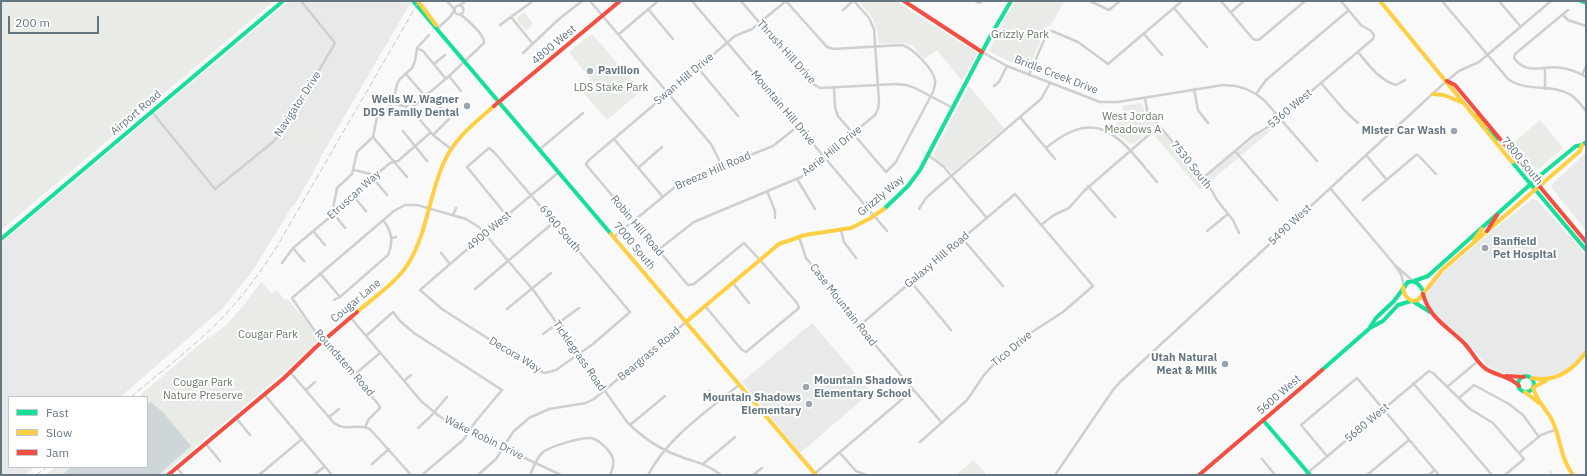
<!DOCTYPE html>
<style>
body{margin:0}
#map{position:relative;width:1587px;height:476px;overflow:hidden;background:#f9f9f9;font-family:"IBM Plex Sans",sans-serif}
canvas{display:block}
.frame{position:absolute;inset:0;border:2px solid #657683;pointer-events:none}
.legend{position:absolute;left:8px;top:396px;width:140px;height:72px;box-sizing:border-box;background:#fff;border:1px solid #c1c8cd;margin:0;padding:5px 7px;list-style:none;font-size:12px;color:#657683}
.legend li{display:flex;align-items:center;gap:8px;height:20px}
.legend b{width:20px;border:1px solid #c1c8cd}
.scale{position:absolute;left:8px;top:16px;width:91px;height:18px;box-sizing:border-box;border:2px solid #657683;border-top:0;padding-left:5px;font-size:12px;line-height:14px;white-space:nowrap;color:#657683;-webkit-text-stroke:3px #fff;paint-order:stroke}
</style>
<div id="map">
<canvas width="1587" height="476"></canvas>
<div class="frame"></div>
<ul class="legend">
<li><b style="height:5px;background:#16e098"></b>Fast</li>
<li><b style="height:5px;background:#ffcf43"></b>Slow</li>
<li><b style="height:5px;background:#f24e42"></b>Jam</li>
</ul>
<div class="scale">200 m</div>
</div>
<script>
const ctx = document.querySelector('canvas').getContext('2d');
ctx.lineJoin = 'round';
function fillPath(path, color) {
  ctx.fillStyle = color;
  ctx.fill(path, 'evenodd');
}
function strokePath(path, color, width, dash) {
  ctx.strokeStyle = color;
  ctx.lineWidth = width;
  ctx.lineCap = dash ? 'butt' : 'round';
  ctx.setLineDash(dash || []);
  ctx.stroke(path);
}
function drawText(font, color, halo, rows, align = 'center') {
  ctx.font = font + ' "IBM Plex Sans",sans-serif';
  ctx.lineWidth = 4;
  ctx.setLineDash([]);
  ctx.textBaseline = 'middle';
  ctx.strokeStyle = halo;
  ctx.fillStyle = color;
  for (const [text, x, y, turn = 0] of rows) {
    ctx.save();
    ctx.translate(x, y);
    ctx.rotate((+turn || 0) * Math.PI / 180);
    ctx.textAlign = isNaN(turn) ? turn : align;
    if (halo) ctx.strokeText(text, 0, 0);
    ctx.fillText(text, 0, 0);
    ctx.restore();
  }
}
const built = new Path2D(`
 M289,1L411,2L320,158V160L294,206L293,205L253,270L222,309L120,397H9V467H35L24,475H1V243Z
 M1586,153V231L1552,188V184Z
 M1534,199L1537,200L1586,255V348L1577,361L1567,370L1545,378L1537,379L1528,375H1514L1499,372L1487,366L1467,342L1442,321L1429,306L1426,297L1431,285L1439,276L1494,229L1531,200Z
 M812,323L871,392L800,453L742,382Z`);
const green = new Path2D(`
 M1,1H274L1,230Z
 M859,1H896L977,53L962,81L937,50L924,59L913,46L905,43L879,44C877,22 873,18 859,1Z
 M1016,1H1064L1052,24C1046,27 1042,30 1042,37L1028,70L1008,61L989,51L1004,20Z
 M524,12L533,23L526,31L516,19Z
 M590,35L591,36L593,35L641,91L607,120L580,89L591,80L569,52Z
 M969,86L1004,128L955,170L951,171L935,157L934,153Z
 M1141,103L1143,105L1145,113L1154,124L1153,127L1135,143L1130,144L1113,131L1123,111V106Z
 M329,111L336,116L332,123L325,118Z
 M294,119L330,140L320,158L283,136Z
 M1540,120L1563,148L1539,169H1536L1513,143Z
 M1274,126L1275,127L1200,190L1153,134L1158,130L1161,131L1198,174L1206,177L1258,134L1268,130Z
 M261,282L272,294L277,290L284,299L289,300L318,336L317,342L287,370L162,475H46L55,467H147V397H138L207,338C226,331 249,298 261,282Z
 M974,460L987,475H956Z`);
const water = new Path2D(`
 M150,402L163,412L191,446L158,475H62L71,467H147V405Z`);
const stream = new Path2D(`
 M1550,470L1552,475`);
const street = new Path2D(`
 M447,1L454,9
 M590,1L711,144L722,166
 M692,1L887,231
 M741,1L810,82L820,88L897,84L906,85L915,88L953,108
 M786,1L827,47L833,49L902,45C913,48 933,69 935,80C936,84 934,88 933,92L899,156L896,162L886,172L838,116L835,107L834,87
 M975,1L980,3L981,1
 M1090,1L1109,10L1120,1
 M1221,1L1253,39L1257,40L1260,39L1305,1
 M1442,1L1508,79C1527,93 1552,83 1571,95C1577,99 1581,105 1586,111
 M1499,1L1521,27
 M460,5L466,1
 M454.5 10a4.5 4.5 0 1 1 9 0a4.5 4.5 0 1 1-9 0Z
 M1174,8L1207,47
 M648,9L673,39
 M843,10L853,1
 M1568,10L1515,54L1514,58C1528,77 1544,64 1562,68C1570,69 1579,73 1586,77
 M1231,12L1244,1
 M1563,15L1568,20L1586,26
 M511,17L533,44
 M500,25L533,1
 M438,28L450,17L454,11
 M619,34L658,1
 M1144,34L1162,55
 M417,48L423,51L446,79
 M982,52L1007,66L1100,102H1118L1223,85L1236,86L1246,89L1256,94L1264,100L1317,161
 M1358,52C1368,64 1379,80 1396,85L1405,80
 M523,53L559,19L582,1
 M434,64L445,55
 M698,68L738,116
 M406,74L425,96
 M1029,75L1048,31H1052L1078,42L1108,64L1182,1
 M1582,75L1586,66
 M449,76L461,91
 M1321,83L1345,111L1358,123
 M994,86L999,82L1007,66
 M1194,89L1198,110L1208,123
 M1545,89V69
 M428,93L441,108
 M1256,94L1266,80L1349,10
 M1145,98L1147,110L1151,116L1208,184L1217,200L1233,220L1239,233
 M393,103L406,107
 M406 109a5 5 0 1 1 10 0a5 5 0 1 1-10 0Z
 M415,105L449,76L484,43C485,34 467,20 460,14
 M152,112L215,189L273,142L285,128L334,45L335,43L301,1
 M414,113L433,135L451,149
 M1020,117L1055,159
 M403,131L427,161
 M433,135L449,119
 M373,137L407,177
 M614,139L662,196
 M1046,148C1100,102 1122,141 1157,182
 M540,149L583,113
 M1235,151L1277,200
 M928,155L943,166L987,218
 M1366,155L1387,180
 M638,168L662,147
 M354,170L375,175
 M373,178L387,195
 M1203,178L1254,135L1270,126L1373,39L1374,35L1371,31L1361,25L1341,1
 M797,179L815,209
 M1088,186L1115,217
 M1330,188L1394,264L1401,274L1404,286
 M767,191L775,211V218
 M354,197L366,211
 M1363,200L1416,155H1418L1436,174
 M919,209L926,198L936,189L1041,99L1050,83
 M453,215L456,208
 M507,216L467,167L489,148L494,152C539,205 585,258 630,312L593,344L556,370L545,373L537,370L442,309L420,290C466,250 512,211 559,172
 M1041,225L1054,215L1069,208L1084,191L1159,126
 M345,228L334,214L333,209L337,188L352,174L357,152L373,137L377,117L393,103L397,84L400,79L412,68L415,61L417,48L429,35
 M841,230L844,242L856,258
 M313,231L325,245
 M1207,231L1228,214
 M614,237L675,187L690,179L773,146L798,126
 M799,237L806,258L832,288L840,304L942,423
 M392,238L396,237
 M962,238L1003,286
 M293,248L304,261
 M658,250L694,222L801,177L875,115L878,109L879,102L874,29L869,18L854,1
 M441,253L450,264
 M282,263L293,248L354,197L356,192L390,163L398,161L430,133
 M1397,267L1413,281
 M320,273L340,297
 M911,282L951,330
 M733,283L749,303
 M475,289L554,222
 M334,300L340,297L388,255C394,242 392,231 383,220
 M705,306L742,350L746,352L799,308L797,303L760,260L744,243L694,284L688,285L588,167L586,164L589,160L735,36L752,29L786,1
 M507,309L551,273
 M351,318L421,401L439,416L454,425L561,475
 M859,326L1015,194L1093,286L1063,312L1029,334L994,364L984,375L967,400L920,442
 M543,334L579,308
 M366,336L393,312L401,322L414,333L502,390L476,421L463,440L422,475
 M290,372L334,423C347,432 356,423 370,429L411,475
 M354,375L380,353
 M404,381L411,375
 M1413,383L1492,475
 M1447,387L1478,361
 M306,390L315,382
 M709,391L718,402
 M264,394L332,475
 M1459,398L1474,385L1509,404L1523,415L1539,437
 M329,417L339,409
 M236,418L250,435
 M630,425L665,396
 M365,427L369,419L380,408L379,405L312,327L292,298L394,211L405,205H417L466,219L479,227L534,291L627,422C642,437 659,449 679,456C694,462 708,464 721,475
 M418,428L430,417L447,397
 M206,444L220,461
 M840,453L856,471L866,475
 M1519,453L1541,435L1555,430
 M1327,456L1301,425L1357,378L1439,475
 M1262,459L1275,475
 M372,464L389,449
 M703,464L735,437
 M177,468L183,475
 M259,475L302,439
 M314,475L325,466
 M478,475L496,459L513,432L529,418L549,409L586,403L594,399L686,322
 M530,475C533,468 536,459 542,453C548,447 581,437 591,438C596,439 600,442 604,446C614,455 616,462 610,475
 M648,475C668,437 706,412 739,385
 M753,475L762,468
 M813,475L913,390
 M1055,475L1113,390L1120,382L1441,86L1459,71L1479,62L1551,1
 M1305,475L1429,371L1433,373L1470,409L1493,423L1524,459L1505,475
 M1367,475L1409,440
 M1429,475L1435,470`);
const fast = new Path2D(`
 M413,1L611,234
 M1581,1L1586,3
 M1486,129L1497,139
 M1512,162L1586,250
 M884,209L908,186L920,170L991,35L1011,1
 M1,239L283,1
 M1414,281L1428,276L1543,173L1576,146L1582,145L1586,142
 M1414,302L1430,312
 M1370,327L1376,318L1394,301L1408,282C1417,280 1421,286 1424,293
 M1322,370L1370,328L1383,321L1398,305L1411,301
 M1518 384a8 8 0 1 1 16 0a8 8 0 1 1-16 0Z
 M1263,420L1310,475`);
const slow = new Path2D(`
 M418,1L436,25
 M1380,1L1512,162
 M1433,94L1444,95L1461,102
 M1476,115L1484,124L1488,125
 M611,234L816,475
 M1474,240L1482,229
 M1403,287C1403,294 1406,298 1412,301L1418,300L1442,270L1580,151L1582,145
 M357,312C374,297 396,283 408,264C428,232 429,193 445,160C456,137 476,122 494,106
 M686,322L779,244L805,235L851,228L869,219L884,209
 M1532,378C1555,383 1573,370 1586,352
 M1534,387L1547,380
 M1533,388C1537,401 1546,409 1552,420C1561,438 1560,458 1573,475
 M1525,392L1539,403`);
const jam = new Path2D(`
 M904,1L982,52
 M1447,81L1455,85L1586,242
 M494,106L620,1
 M1487,231L1497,215
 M1423,294C1429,318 1448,327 1464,343C1472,351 1477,363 1486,369C1497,376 1510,376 1519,386
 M1506,376L1524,377
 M168,475L284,378L316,347L357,312
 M1199,475L1322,370`);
const rail = new Path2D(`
 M131,397C159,373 190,350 217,323C241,299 261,272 279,243L419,1
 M36,475L47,467`);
const markers = [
 [590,71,4,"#99a4ac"],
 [467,106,4,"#99a4ac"],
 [1454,131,4,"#99a4ac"],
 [1485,248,4,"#99a4ac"],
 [1225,364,4,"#99a4ac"],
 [806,387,4,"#99a4ac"],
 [809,404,4,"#99a4ac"]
];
const parkNames = [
 ["Grizzly Park",1020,35],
 ["LDS Stake Park",611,88],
 ["West Jordan",1133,117],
 ["Meadows A",1133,130],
 ["Cougar Park",268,335],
 ["Cougar Park",203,383],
 ["Nature Preserve",203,396]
];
const streetNames = [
 ["4800 West",554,45,-40],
 ["Thrush Hill Drive",786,52,48],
 ["Bridle Creek Drive",1056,75,21],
 ["Swan Hill Drive",684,79,-40],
 ["Navigator Drive",298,104,-57],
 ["Mountain Hill Drive",783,108,50],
 ["5360 West",1290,109,-40],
 ["Airport Road",136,113,-40],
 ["Aerie Hill Drive",832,151,-39],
 ["7800 South",1522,161,51],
 ["7530 South",1191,165,51],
 ["Breeze Hill Road",713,171,-23],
 ["Etruscan Way",354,195,-42],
 ["Grizzly Way",881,196,-40],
 ["5490 West",1290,225,-43],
 ["Robin Hill Road",637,226,50],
 ["6960 South",560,229,50],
 ["4900 West",489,231,-40],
 ["7000 South",634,246,50],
 ["Galaxy Hill Road",937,260,-40],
 ["Cougar Lane",356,301,-40],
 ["Case Mountain Road",843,305,52],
 ["Tico Drive",1012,349,-40],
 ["Beargrass Road",649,354,-40],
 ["Decora Way",515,355,31],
 ["Ticklegrass Road",579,356,55],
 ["Roundstem Road",344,363,49],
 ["5600 West",1279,395,-41],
 ["5680 West",1367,423,-40],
 ["Wake Robin Drive",484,438,26]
];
const poiNames = [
 ["Pavilion",598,71,"left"],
 ["Wells W. Wagner",459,100],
 ["DDS Family Dental",459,113],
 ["Mister Car Wash",1446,131],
 ["Banfield",1493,242,"left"],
 ["Pet Hospital",1493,255,"left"],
 ["Utah Natural",1217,358],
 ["Meat & Milk",1217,371],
 ["Mountain Shadows",814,381,"left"],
 ["Elementary School",814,394,"left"],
 ["Mountain Shadows",801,398],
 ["Elementary",801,411]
];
fillPath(built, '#e8e9e9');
fillPath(green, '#e8ebe6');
fillPath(water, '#ced6d9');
strokePath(stream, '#ced6d9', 1);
strokePath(street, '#cecfd0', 2.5);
strokePath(fast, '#16e098', 4);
strokePath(slow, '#ffcf43', 4);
strokePath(jam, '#f24e42', 4);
strokePath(rail, '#c3c5c6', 1, [6, 3]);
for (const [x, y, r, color] of markers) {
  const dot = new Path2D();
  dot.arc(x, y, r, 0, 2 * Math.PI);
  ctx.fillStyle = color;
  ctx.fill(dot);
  strokePath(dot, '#fff', 1.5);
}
drawText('11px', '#687a64', '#fff', parkNames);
drawText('11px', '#657683', '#fff', streetNames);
drawText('bold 11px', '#657683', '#fff', poiNames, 'right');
</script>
